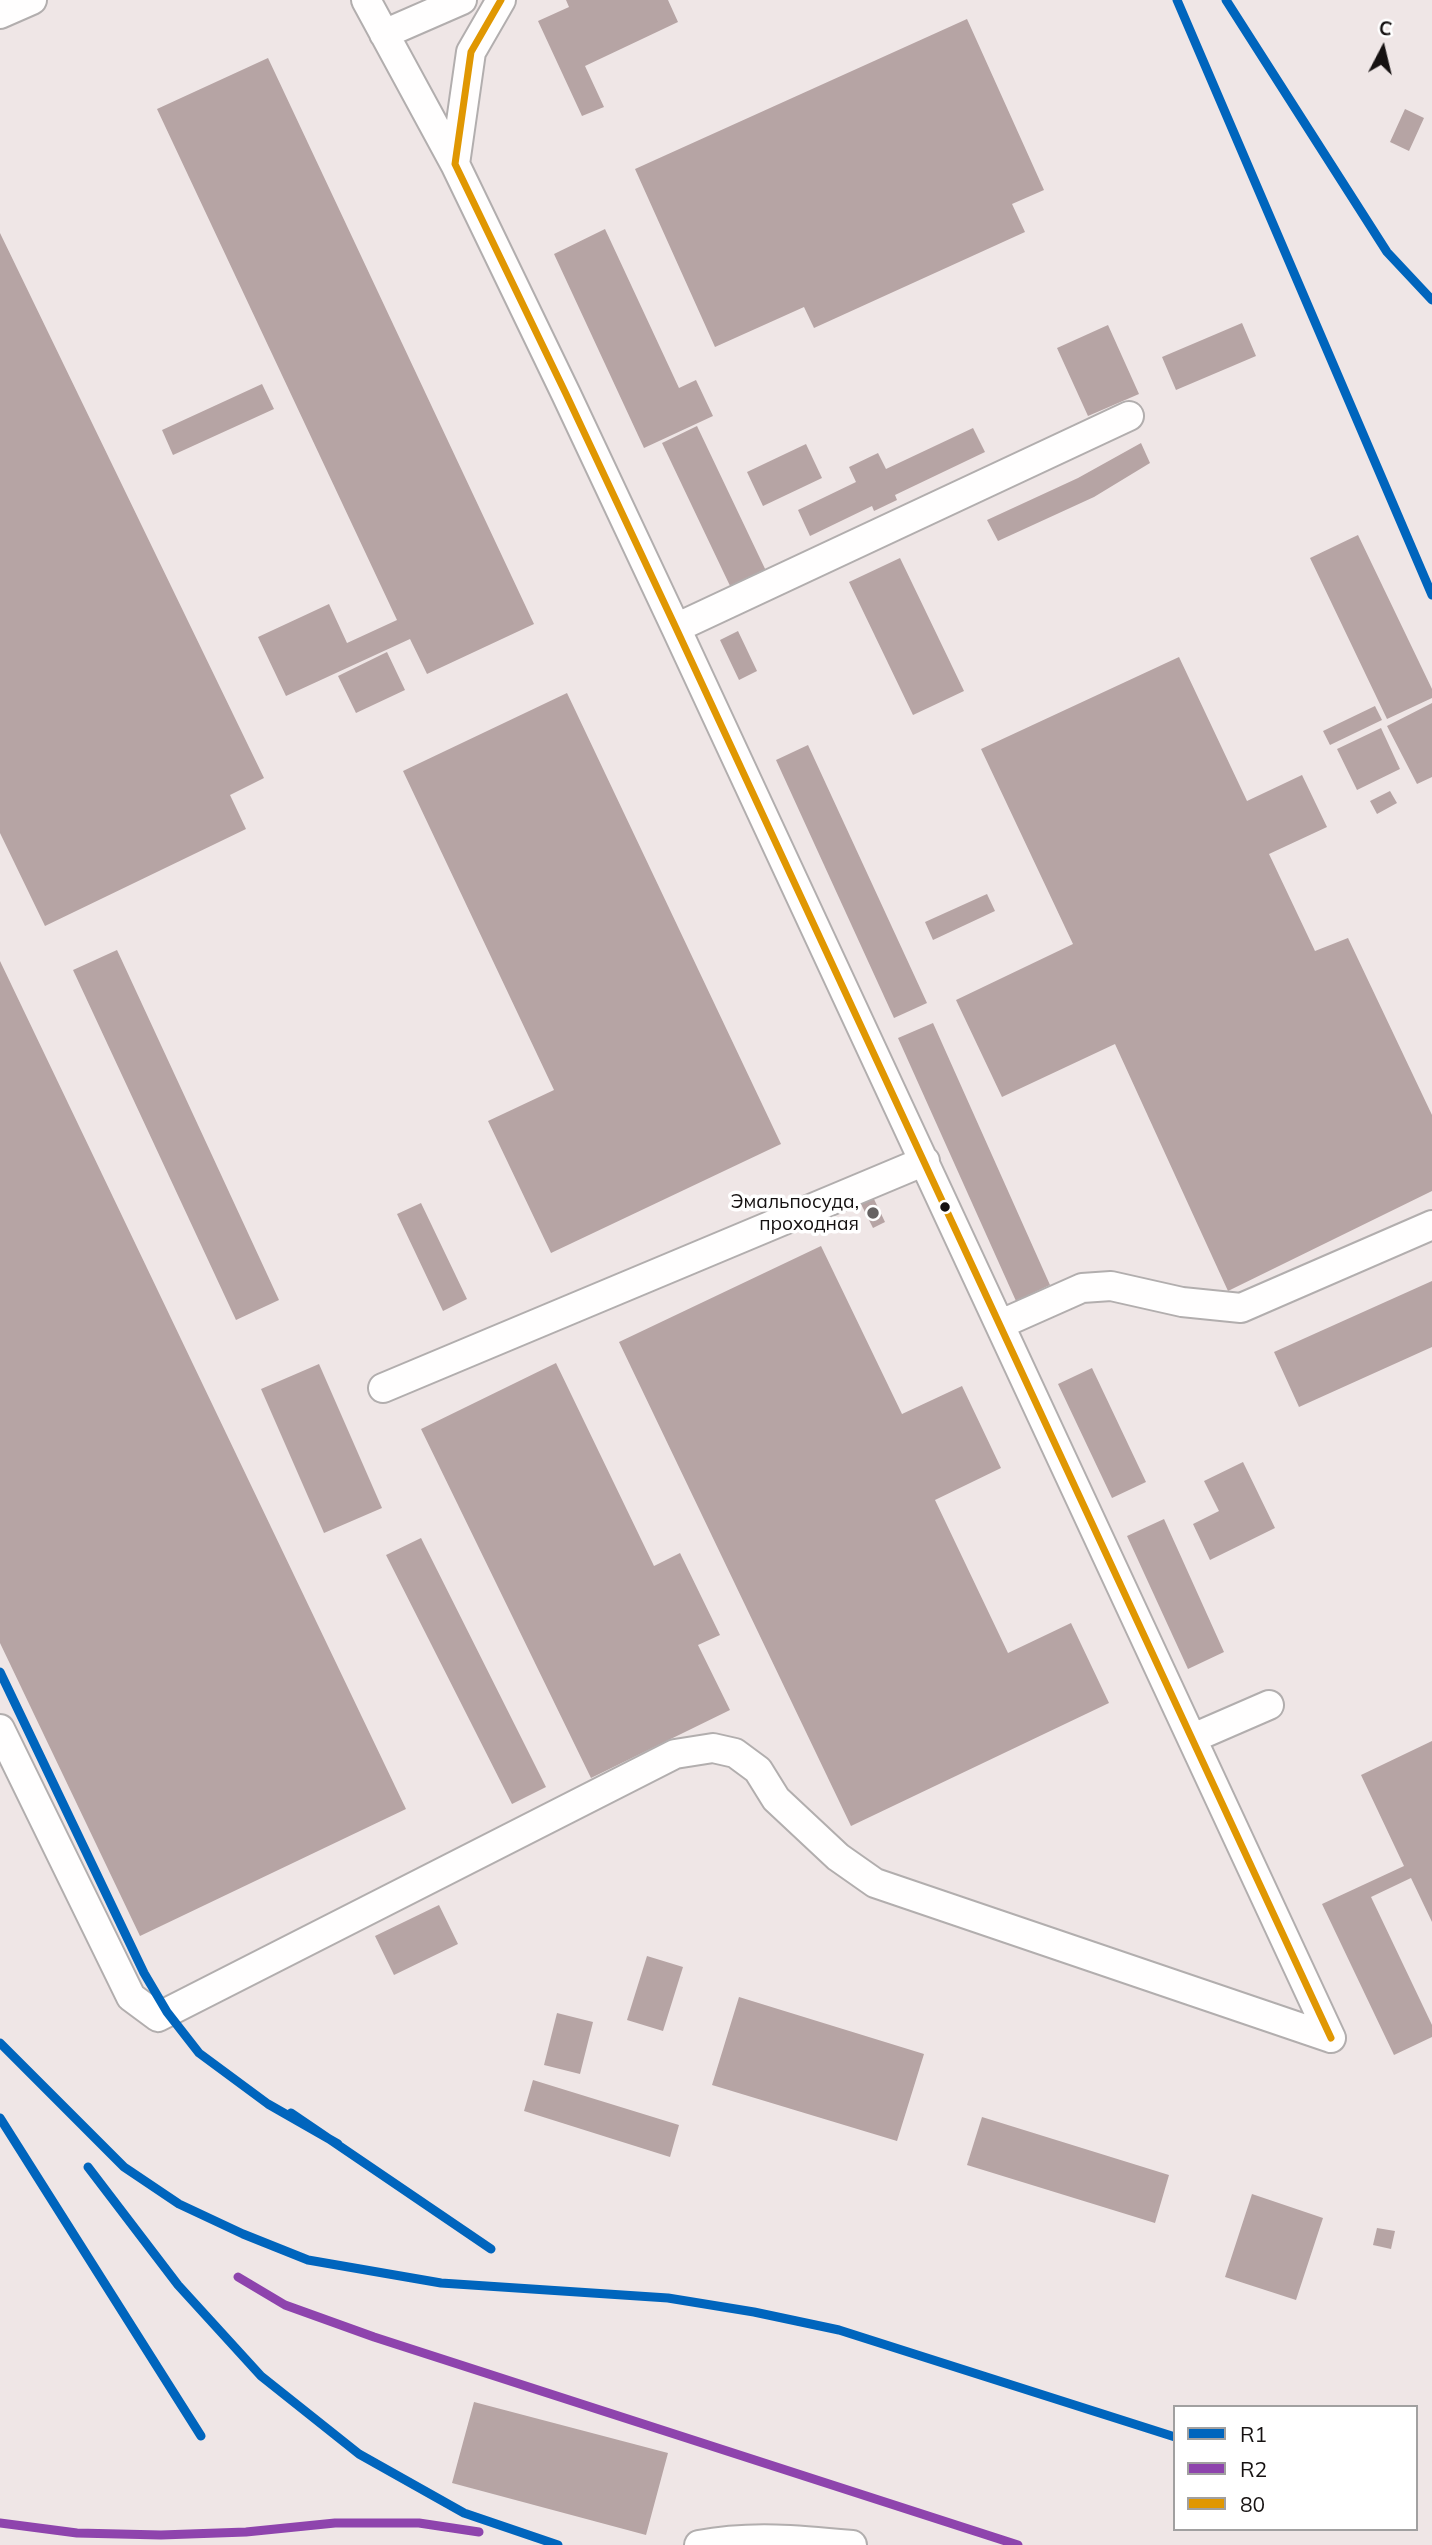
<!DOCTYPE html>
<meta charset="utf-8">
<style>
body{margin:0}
#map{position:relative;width:1432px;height:2545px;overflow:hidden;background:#fdf9f9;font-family:Mulish,sans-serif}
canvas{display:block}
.legend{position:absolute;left:1173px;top:2405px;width:245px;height:126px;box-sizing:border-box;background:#fff;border:2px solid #a1a0a0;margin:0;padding:9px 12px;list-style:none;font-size:21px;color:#151111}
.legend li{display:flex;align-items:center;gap:14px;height:35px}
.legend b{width:35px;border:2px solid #a1a0a0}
.north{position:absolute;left:1348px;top:14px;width:70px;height:70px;-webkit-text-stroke:5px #fff;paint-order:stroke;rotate:7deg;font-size:19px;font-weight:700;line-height:28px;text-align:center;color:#151111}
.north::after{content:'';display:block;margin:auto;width:24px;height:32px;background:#151111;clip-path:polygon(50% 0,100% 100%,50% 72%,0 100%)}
</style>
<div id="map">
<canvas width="1432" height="2545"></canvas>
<ul class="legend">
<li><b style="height:9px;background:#0065bd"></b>R1</li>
<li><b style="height:9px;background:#8e44ad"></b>R2</li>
<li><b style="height:9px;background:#e09702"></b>80</li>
</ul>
<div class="north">С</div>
</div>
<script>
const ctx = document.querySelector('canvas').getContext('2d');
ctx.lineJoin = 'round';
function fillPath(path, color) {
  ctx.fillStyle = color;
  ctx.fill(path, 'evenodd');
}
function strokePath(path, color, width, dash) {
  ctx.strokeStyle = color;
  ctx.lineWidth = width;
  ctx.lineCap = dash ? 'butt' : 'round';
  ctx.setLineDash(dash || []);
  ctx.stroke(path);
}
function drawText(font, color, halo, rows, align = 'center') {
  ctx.font = font + ' Mulish,sans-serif';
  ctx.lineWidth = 7;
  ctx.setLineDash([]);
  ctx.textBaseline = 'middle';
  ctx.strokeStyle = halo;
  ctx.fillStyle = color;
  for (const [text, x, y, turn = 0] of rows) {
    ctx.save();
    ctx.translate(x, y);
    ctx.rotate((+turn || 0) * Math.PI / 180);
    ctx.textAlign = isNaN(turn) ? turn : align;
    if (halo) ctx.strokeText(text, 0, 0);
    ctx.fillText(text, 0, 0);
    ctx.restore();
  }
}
const built = new Path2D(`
 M0,0H1432V2545H0ZM1175,2407H1416V2529H1175Z`);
const building = new Path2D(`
 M566,0H668L678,22L585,66L604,107L582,116L538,21L569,7Z
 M967,19L1044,190L1012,204L1025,232L814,328L804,307L715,347L635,169Z
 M268,58L534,624L427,674L410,639L286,696L258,637L329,604L347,643L397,620L157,109Z
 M1405,109L1424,118L1409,151L1390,142Z
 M605,229L679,388L696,380L713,416L644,448L554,254Z
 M0,233L264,778L230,795L246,829L45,926L0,833Z
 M1242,323L1256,356L1176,390L1162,357Z
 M1108,325L1139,394L1088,416L1057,348Z
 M262,384L274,409L173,455L162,430Z
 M697,426L767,573L732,590L662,443Z
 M973,428L985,452L895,495L897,500L874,511L872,506L810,536L798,510L856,482L849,467L878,453L886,469Z
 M1141,443L1150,463L1094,497L998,541L987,520L1078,478Z
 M806,444L822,478L763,506L747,472Z
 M1358,535L1432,689V698L1387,719L1310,558Z
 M900,558L964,691L913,715L849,582Z
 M738,631L757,671L739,680L720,640Z
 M387,652L405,690L356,713L338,676Z
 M1179,657L1247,801L1302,775L1327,827L1269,854L1315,951L1348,938L1432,1115V1191L1228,1291L1115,1044L1002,1097L956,1000L1073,944L981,749Z
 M567,693L781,1144L551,1253L488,1121L554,1090L403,771Z
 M1432,703V777L1417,784L1387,726Z
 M1375,706L1382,720L1330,745L1323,731Z
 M1381,728L1400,769L1357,790L1337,749Z
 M808,745L927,1003L894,1018L776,760Z
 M1390,791L1397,803L1377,814L1370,801Z
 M987,894L995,911L933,940L925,922Z
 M117,950L279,1300L236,1320L73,970Z
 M0,961L406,1809L140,1936L0,1643Z
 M933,1023L1050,1285L1016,1301L898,1038Z
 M873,1197L885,1222L873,1228L861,1204Z
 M421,1203L467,1299L443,1311L397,1214Z
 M821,1246L902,1414L962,1386L1001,1468L935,1500L1008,1653L1071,1623L1109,1703L851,1826L619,1342Z
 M1432,1281V1347L1299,1407L1274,1352Z
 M556,1363L654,1566L680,1553L720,1635L698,1645L730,1710L591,1778L421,1429Z
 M319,1364L382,1508L324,1533L261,1389Z
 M1092,1368L1146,1482L1112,1498L1058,1384Z
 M1243,1462L1275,1528L1210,1560L1193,1524L1219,1511L1204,1481Z
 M1164,1519L1224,1652L1188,1669L1127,1536Z
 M421,1538L546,1787L512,1804L386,1555Z
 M1432,1741V1922L1411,1878L1371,1897L1432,2025V2037L1394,2055L1322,1904L1404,1866L1361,1775Z
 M439,1905L458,1944L394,1975L375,1936Z
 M647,1956L683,1967L663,2031L627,2020Z
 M739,1997L924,2054L897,2141L712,2085Z
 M557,2013L593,2022L580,2074L544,2065Z
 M533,2080L679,2125L670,2157L524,2111Z
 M982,2117L1169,2175L1155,2223L967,2165Z
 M1252,2194L1323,2218L1296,2300L1225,2277Z
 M1377,2228L1395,2231L1391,2249L1373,2245Z
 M474,2402L668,2453L646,2535L452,2483Z`);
const minor = new Path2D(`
 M366,0L455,164
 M501,0L471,52L455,164L566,394L676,628L1331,2038
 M0,14L32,0
 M384,34L462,0
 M676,628L1129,416
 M1001,1324L1082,1288L1111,1286L1182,1302L1241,1308L1432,1225
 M383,1388L925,1161
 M0,1729L131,1997L158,2017L675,1754L713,1748L735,1753L758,1770L776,1799L838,1857L875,1883L1331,2038
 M1193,1738L1269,1705
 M699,2545C750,2535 801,2540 852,2545`);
const bus1 = new Path2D(`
 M501,0L471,52L455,164L566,394L676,628L1331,2038`);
const rail1 = new Path2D(`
 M1177,0L1432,595
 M1226,0L1387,252L1432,300
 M0,1672L144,1973L167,2012L199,2053L268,2104L338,2144
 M0,2043L124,2167L179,2204L243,2234L308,2260L441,2283L668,2298L754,2312L839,2330L1175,2437
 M291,2113L491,2249
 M0,2118L201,2436
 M88,2167L178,2285L261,2376L359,2454L464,2513L558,2545`);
const rail2 = new Path2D(`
 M238,2277L285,2305L374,2337L1018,2545
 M0,2523L77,2533L161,2535L246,2532L335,2523H419L479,2532`);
const markers = [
 [945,1207,6,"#151111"],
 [873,1213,7,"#666262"]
];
const poiNames = [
 ["Эмальпосуда,",859,1202],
 ["проходная",859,1224]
];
fillPath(built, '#efe6e6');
fillPath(building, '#b6a4a4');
strokePath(minor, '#b2aeae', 32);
strokePath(minor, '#fffefe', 28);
strokePath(bus1, '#e09702', 7);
strokePath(rail1, '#0065bd', 9);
strokePath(rail2, '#8e44ad', 9);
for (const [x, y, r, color] of markers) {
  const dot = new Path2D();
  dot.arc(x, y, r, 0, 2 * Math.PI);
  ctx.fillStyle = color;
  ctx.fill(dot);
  strokePath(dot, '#fff', 2.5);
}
drawText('19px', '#151111', '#fff', poiNames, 'right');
</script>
